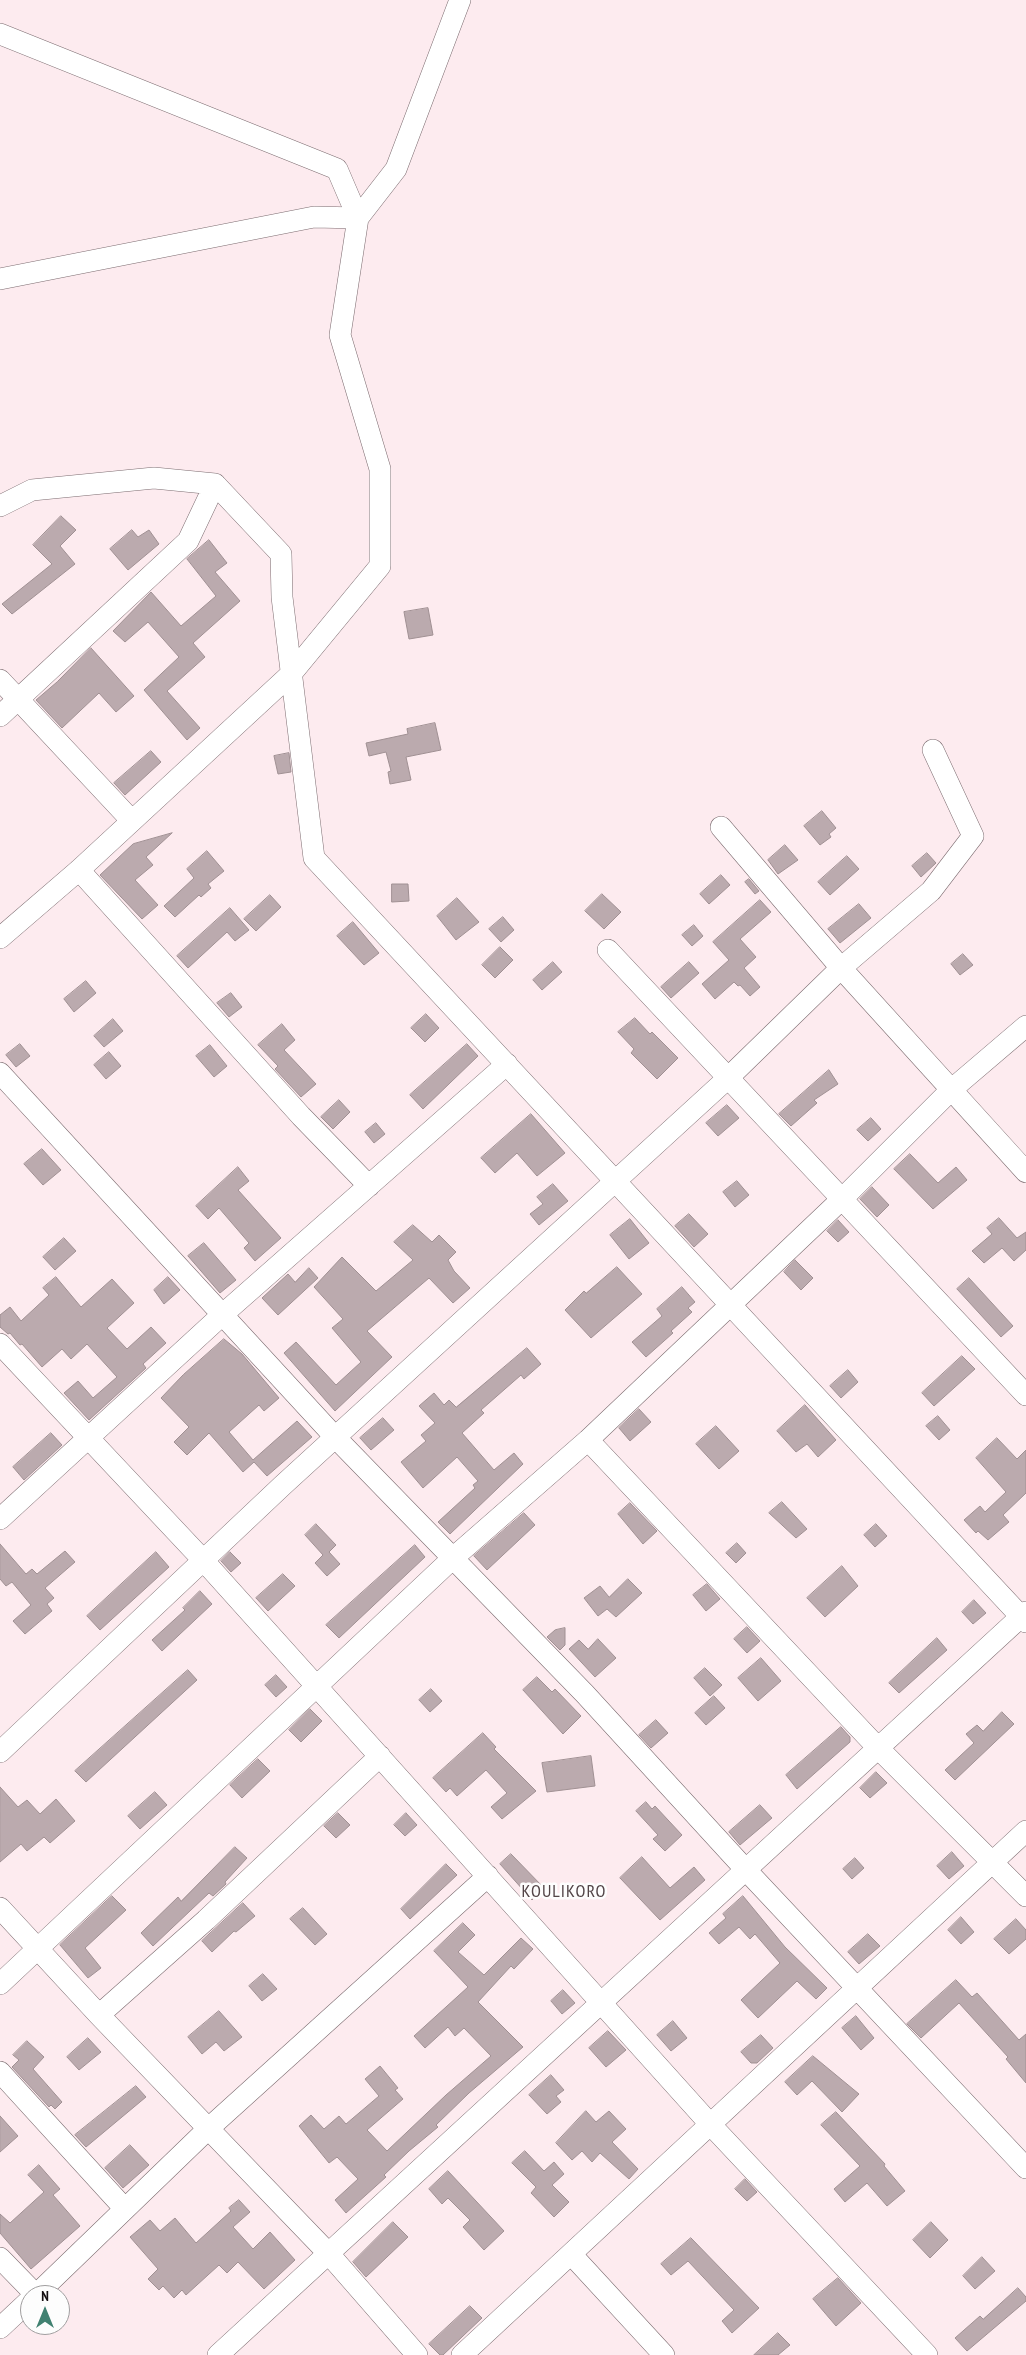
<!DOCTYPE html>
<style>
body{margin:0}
#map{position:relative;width:1026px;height:2355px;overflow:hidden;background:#fdebef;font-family:"PT Sans Narrow",sans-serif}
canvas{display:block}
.north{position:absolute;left:20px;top:2285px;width:50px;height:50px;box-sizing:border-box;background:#fdfdfd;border:1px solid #a09e9f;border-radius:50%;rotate:0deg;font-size:14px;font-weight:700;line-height:20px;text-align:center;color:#150f11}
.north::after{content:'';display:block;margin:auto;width:18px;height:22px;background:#418171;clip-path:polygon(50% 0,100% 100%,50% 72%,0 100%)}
</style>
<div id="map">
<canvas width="1026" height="2355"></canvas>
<div class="north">N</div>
</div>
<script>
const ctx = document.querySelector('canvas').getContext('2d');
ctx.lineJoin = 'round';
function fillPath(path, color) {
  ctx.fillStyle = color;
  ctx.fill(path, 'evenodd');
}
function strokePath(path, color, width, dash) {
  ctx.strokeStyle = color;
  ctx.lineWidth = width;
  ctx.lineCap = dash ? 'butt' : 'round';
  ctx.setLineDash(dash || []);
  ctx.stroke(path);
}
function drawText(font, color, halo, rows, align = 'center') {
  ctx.font = font + ' "PT Sans Narrow",sans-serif';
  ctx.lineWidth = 5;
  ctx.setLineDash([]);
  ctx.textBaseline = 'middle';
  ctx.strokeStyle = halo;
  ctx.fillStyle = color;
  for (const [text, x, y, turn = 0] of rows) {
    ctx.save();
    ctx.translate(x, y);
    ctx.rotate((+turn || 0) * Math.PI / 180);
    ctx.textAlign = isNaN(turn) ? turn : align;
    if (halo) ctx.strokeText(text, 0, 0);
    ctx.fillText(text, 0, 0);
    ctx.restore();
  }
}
const building = new Path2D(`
 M61,516L76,530L60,546L75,564L12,614L2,604L52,564L33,545Z
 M132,530L138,537L149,530L159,544L128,570L110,549Z
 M209,540L227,563L215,572L240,601L193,643L205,657L167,691L200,728L187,740L144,690L179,657L148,622L125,642L113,631L151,592L181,626L216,596L187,559Z
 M428,608L433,635L409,639L404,612Z
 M91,648L134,696L116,712L99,693L62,728L36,700L57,682Z
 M435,723L441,750L406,757L411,780L390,784L388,772L391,771L386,752L369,756L366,743L408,734L407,729Z
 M151,751L161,762L125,795L114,783Z
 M289,753L291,772L278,774L274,756Z
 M822,811L836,828L829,834L831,837L820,845L804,826Z
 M172,833L146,857L153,865L135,880L158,905L142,919L100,875L133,844Z
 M785,845L798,860L778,874L768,860Z
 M207,851L224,871L208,884L211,888L201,897L199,895L175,917L164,906L194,878L187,869Z
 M927,853L936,863L921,877L912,866Z
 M847,856L859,869L830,895L818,882Z
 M721,875L730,885L709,904L700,894Z
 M749,879L759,891L755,894L745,882Z
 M392,884H408L409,901L392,902Z
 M602,894L621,912L604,929L585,911Z
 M270,895L281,907L256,931L244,919Z
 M457,898L479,922L456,940L437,916Z
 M760,900L771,912L740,939L756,957L744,968L760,987L750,996L740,985L738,986L734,982L715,999L702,984L729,960L713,942Z
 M859,904L871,918L840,943L828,929Z
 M230,908L249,930L235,941L227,932L188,968L177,956Z
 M503,917L514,930L501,942L489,929Z
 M353,922L379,953L364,965L337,936Z
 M694,925L703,936L692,946L682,935Z
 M500,947L513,960L495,978L482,965Z
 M963,954L973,965L960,975L951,964Z
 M553,962L562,972L542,990L533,980Z
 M689,962L699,973L671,998L661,987Z
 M86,981L96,993L74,1012L64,999Z
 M231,993L242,1007L229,1017L217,1003Z
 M426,1014L439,1028L425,1042L411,1028Z
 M635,1018L650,1034L652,1032L678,1058L657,1079L631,1053L634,1049L618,1032Z
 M113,1019L123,1031L104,1047L94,1036Z
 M282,1024L295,1040L284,1050L316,1084L301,1097L275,1069L278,1066L258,1045Z
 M20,1044L30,1056L16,1067L6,1055Z
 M467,1044L478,1056L423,1109L410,1095Z
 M210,1045L227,1066L214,1077L196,1056Z
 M109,1052L121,1066L106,1079L94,1065Z
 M829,1070L838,1084L814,1100L817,1103L791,1126L779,1114Z
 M339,1100L350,1112L333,1129L321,1117Z
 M727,1105L739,1118L718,1136L706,1123Z
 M531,1114L565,1153L537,1176L517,1153L495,1173L481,1158Z
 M871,1118L881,1129L868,1141L857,1130Z
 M376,1123L385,1134L374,1143L365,1132Z
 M42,1149L61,1170L43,1185L24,1164Z
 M910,1154L938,1183L956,1167L967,1180L933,1209L894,1169Z
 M238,1167L249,1181L238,1190L281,1238L255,1261L244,1248L249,1243L219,1208L208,1219L196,1206Z
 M737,1181L749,1195L735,1207L723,1192Z
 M553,1184L568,1201L539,1225L530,1214L543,1204L537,1197Z
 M872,1187L889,1205L877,1217L860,1199Z
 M689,1214L708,1234L694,1247L675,1226Z
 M999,1218L1017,1238L1026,1232V1250L1014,1261L1002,1248L984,1263L972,1251L992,1234L987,1228Z
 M630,1219L649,1243L629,1259L610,1235Z
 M838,1220L849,1232L838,1242L827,1231Z
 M413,1225L432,1242L439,1235L456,1252L448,1260L454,1271L470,1288L453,1303L429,1278L367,1331L392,1357L335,1411L284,1353L296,1342L336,1385L361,1362L332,1328L343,1319L314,1287L342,1257L376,1291L413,1260L394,1242Z
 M64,1238L76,1251L55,1270L43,1257Z
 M204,1243L236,1280L220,1293L188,1256Z
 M795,1260L813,1278L801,1290L784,1272Z
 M617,1267L642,1294L591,1338L565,1310L584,1291L586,1293Z
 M309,1268L318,1278L278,1315L262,1298L288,1274L295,1282Z
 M56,1277L81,1307L112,1279L134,1303L107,1328L127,1349L151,1327L166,1343L143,1364L146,1368L89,1420L64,1393L78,1381L93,1398L117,1377L87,1344L71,1359L62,1349L42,1367L22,1344L20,1345L10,1333L8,1334L0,1327V1315L10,1307L21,1321L49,1295L43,1288Z
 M168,1277L180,1290L164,1304L154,1290Z
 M969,1278L1013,1326L1001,1337L957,1289Z
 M682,1287L695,1302L688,1308L692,1312L671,1331L673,1333L646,1357L632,1342L662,1316L657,1309Z
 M224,1339L242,1354L279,1398L264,1411L259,1405L229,1432L253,1460L297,1421L312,1437L267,1476L254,1462L243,1472L209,1433L187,1455L174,1442L189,1427L161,1398L183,1375Z
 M527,1348L541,1364L524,1379L521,1375L481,1410L484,1413L462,1433L494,1470L514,1453L523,1464L450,1534L438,1522L475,1488L473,1485L478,1481L457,1457L423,1488L401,1462L426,1441L421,1435L435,1423L419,1406L434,1393L444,1405L449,1400L456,1407Z
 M962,1356L975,1369L934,1406L922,1393Z
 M848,1370L858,1382L841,1398L830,1386Z
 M805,1405L836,1440L818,1457L807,1444L796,1452L777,1431Z
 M639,1409L651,1422L630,1441L619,1428Z
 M938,1416L950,1430L939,1440L926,1426Z
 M383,1418L394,1430L371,1450L360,1438Z
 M716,1426L739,1451L719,1469L696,1444Z
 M51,1433L62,1445L24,1480L13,1467Z
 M997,1438L1017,1459L1026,1450V1493L1003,1515L1009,1522L988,1540L978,1531L976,1533L964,1520L980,1506L985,1512L1006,1492L976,1458Z
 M782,1502L807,1529L796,1538L769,1513Z
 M630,1503L657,1531L643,1544L618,1514Z
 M524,1513L535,1525L487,1570L474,1556Z
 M316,1524L336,1545L329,1552L340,1564L327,1576L315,1563L323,1555L305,1535Z
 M876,1524L887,1536L875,1547L864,1535Z
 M737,1543L746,1553L736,1563L726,1553Z
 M0,1544L26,1574L32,1569L37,1574L65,1551L75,1562L45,1588L54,1598L47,1604L52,1611L25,1634L13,1621L31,1605L12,1582L6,1586L0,1579Z
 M415,1545L425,1557L339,1638L326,1625Z
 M156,1552L169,1567L100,1630L87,1616Z
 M230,1552L241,1563L231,1572L221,1561Z
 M842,1566L858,1586L825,1617L807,1598Z
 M283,1574L295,1586L268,1611L256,1598Z
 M628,1579L642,1593L616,1617L607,1609L598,1616L584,1598L600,1586L609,1597Z
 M707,1584L720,1599L706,1611L693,1595Z
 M200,1591L212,1604L162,1651L152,1640L185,1610L183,1608Z
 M974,1600L986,1613L973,1624L962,1612Z
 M747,1627L760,1641L747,1653L734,1639Z
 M565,1628V1645L560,1650L547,1637L555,1630Z
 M937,1638L947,1650L899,1693L889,1683Z
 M598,1639L616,1658L595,1677L569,1649L579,1640L588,1649Z
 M761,1658L781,1681L758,1701L738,1678Z
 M705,1668L722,1685L710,1696L694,1678Z
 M188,1670L197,1680L86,1782L75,1771Z
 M276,1675L287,1687L276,1697L265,1685Z
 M537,1677L552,1692L555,1689L581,1716L563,1734L523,1690Z
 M431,1689L442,1701L430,1712L419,1700Z
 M714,1696L725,1708L706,1725L695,1713Z
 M310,1709L322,1721L301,1742L289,1730Z
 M1002,1712L1014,1724L955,1780L945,1770L974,1743L966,1734L977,1725L983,1731Z
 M656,1720L668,1733L651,1748L639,1735Z
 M841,1727L850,1737V1742L797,1789L786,1775Z
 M483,1733L496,1747L494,1749L536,1791L502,1819L491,1807L507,1793L486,1770L457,1796L450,1788L446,1792L433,1778Z
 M591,1756L595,1786L547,1792L542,1763Z
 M258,1759L270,1771L242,1798L230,1785Z
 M876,1772L887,1783L870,1798L860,1788Z
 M0,1787L18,1807L27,1800L40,1814L56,1799L75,1821L50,1843L44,1837L27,1851L21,1844L0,1862Z
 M155,1792L167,1805L140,1829L128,1816Z
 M646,1802L652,1809L655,1806L682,1835L665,1851L653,1839L658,1835L636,1811Z
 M760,1805L772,1818L740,1845L729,1832Z
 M338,1813L350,1825L336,1838L324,1826Z
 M406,1813L417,1825L405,1836L394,1825Z
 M235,1847L247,1858L225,1882L226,1884L213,1896L209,1893L153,1946L141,1933L178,1897L181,1901Z
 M952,1852L964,1866L949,1879L937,1866Z
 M511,1854L544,1888L532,1900L500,1864Z
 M642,1857L670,1888L694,1867L705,1880L660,1920L620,1878Z
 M855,1858L864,1868L852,1879L843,1869Z
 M446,1864L457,1875L410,1919L401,1909Z
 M112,1896L126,1910L85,1948L101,1968L88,1978L60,1945Z
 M743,1896L785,1947L827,1988L816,1999L797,1981L758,2018L741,2000L780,1963L755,1934L750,1939L739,1927L719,1944L709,1933L726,1918L723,1914Z
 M243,1903L255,1916L236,1932L234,1931L212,1952L202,1941Z
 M303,1908L327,1934L315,1945L290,1919Z
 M961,1917L974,1932L961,1944L948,1930Z
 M1016,1919L1026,1930V1939L1009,1954L994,1939Z
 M463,1923L475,1935L458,1952L484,1975L521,1938L533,1949L514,1969L511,1966L478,2002L523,2047L469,2093L436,2125L438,2127L409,2151L384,2175L386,2177L346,2213L335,2200L358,2179L337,2157L329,2163L299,2126L311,2115L324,2129L339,2116L346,2124L379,2096L365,2079L380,2066L398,2088L395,2090L403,2099L367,2130L387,2151L446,2095L491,2056L464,2028L455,2036L448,2027L425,2048L414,2036L468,1987L434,1951Z
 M868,1934L880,1946L859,1964L848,1952Z
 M263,1974L277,1989L262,2001L249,1986Z
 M956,1980L972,1997L977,1993L1019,2040L1026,2034V2083L1006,2059L1008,2057L959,2003L921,2038L907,2024Z
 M563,1990L575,2003L562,2014L551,2001Z
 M219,2011L242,2037L224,2051L216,2042L202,2054L188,2037Z
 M856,2016L874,2038L861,2050L842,2028Z
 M673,2021L687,2038L671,2051L657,2035Z
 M608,2031L626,2050L606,2067L589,2048Z
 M761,2035L773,2048L757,2063H751L741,2052Z
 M88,2038L101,2052L79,2070L67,2057Z
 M27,2041L44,2057L33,2069L62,2102L55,2109L51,2105L49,2107L12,2067L19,2060L13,2055Z
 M813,2056L859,2094L842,2112L812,2081L797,2095L785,2082Z
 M551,2075L564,2090L556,2096L561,2102L547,2114L529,2095Z
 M136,2086L146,2097L86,2147L75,2135Z
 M586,2111L596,2122L609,2111L626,2129L612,2142L638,2169L629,2179L600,2153L592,2162L582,2151L572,2160L556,2143Z
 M836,2112L885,2164L884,2166L905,2191L887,2206L867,2183L845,2202L834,2189L860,2166L821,2125Z
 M0,2116L18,2136L0,2152Z
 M130,2145L149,2165L123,2188L105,2168Z
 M525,2151L544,2171L554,2162L564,2174L552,2185L569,2202L554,2217L531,2193L536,2187L512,2163Z
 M39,2165L60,2189L53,2195L80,2226L31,2269L0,2233V2214L10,2223L44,2192L28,2175Z
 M448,2171L504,2231L484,2250L463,2227L470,2220L448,2198L442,2204L429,2189Z
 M745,2179L757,2192L747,2201L735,2189Z
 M239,2200L250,2212L233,2227L253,2249L270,2232L295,2260L264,2289L238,2262L227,2273L219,2265L186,2295L182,2290L174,2298L163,2286L159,2290L148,2279L158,2269L130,2237L150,2220L160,2231L175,2218L196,2243L231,2211L229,2208Z
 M393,2222L408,2237L366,2277L353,2262Z
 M931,2222L948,2240L930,2258L913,2240Z
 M691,2238L759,2308L732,2333L722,2321L734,2310L688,2261L671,2275L661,2264Z
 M982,2257L995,2271L975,2289L963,2276Z
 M838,2278L861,2303L836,2326L813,2299Z
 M1018,2288L1026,2297V2301L967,2351L955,2338L980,2316L983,2319Z
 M470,2306L482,2318L443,2355H440L429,2344Z
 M778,2333L790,2345L778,2355H754Z`);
const street = new Path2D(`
 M0,34L337,169L358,218L340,335L380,469V566L291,674L79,870L0,938
 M0,279L314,217L358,218L396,169L460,0
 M0,506L32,490L154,478L215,484L281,554L282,597L314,858L1026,1622
 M0,680L132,821
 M0,716L188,541L215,484
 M721,827L841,968L1026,1172
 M79,870L301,1116L369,1186
 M608,950L1026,1395
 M0,1073L335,1437L585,1694L746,1870L1026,2168
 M0,1344L203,1560L710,2124L927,2355
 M588,1440L878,1748L1026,1896
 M0,1519L222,1315L507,1064
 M0,1752L283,1485L728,1078L841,968L931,891L973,836L933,750
 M0,1908L99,2015L329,2254L417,2355
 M0,1984L453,1558L588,1440L842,1199L951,1090L1026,1026
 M99,2015L206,1920L380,1756
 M0,2072L125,2209
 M571,2254L664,2355
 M0,2258L36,2295
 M36,2295L209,2128L488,1876
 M0,2328L30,2300
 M218,2355L1026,1612
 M462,2355L1026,1831`);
const quarterNames = [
 ["KOULIKORO",564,1892]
];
fillPath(building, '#bbaaae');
strokePath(building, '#a09093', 1);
strokePath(street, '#7c6c70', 22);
strokePath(street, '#fff', 21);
ctx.letterSpacing = '1px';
drawText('18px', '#524447', '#fdfdfd', quarterNames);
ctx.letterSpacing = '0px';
</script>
